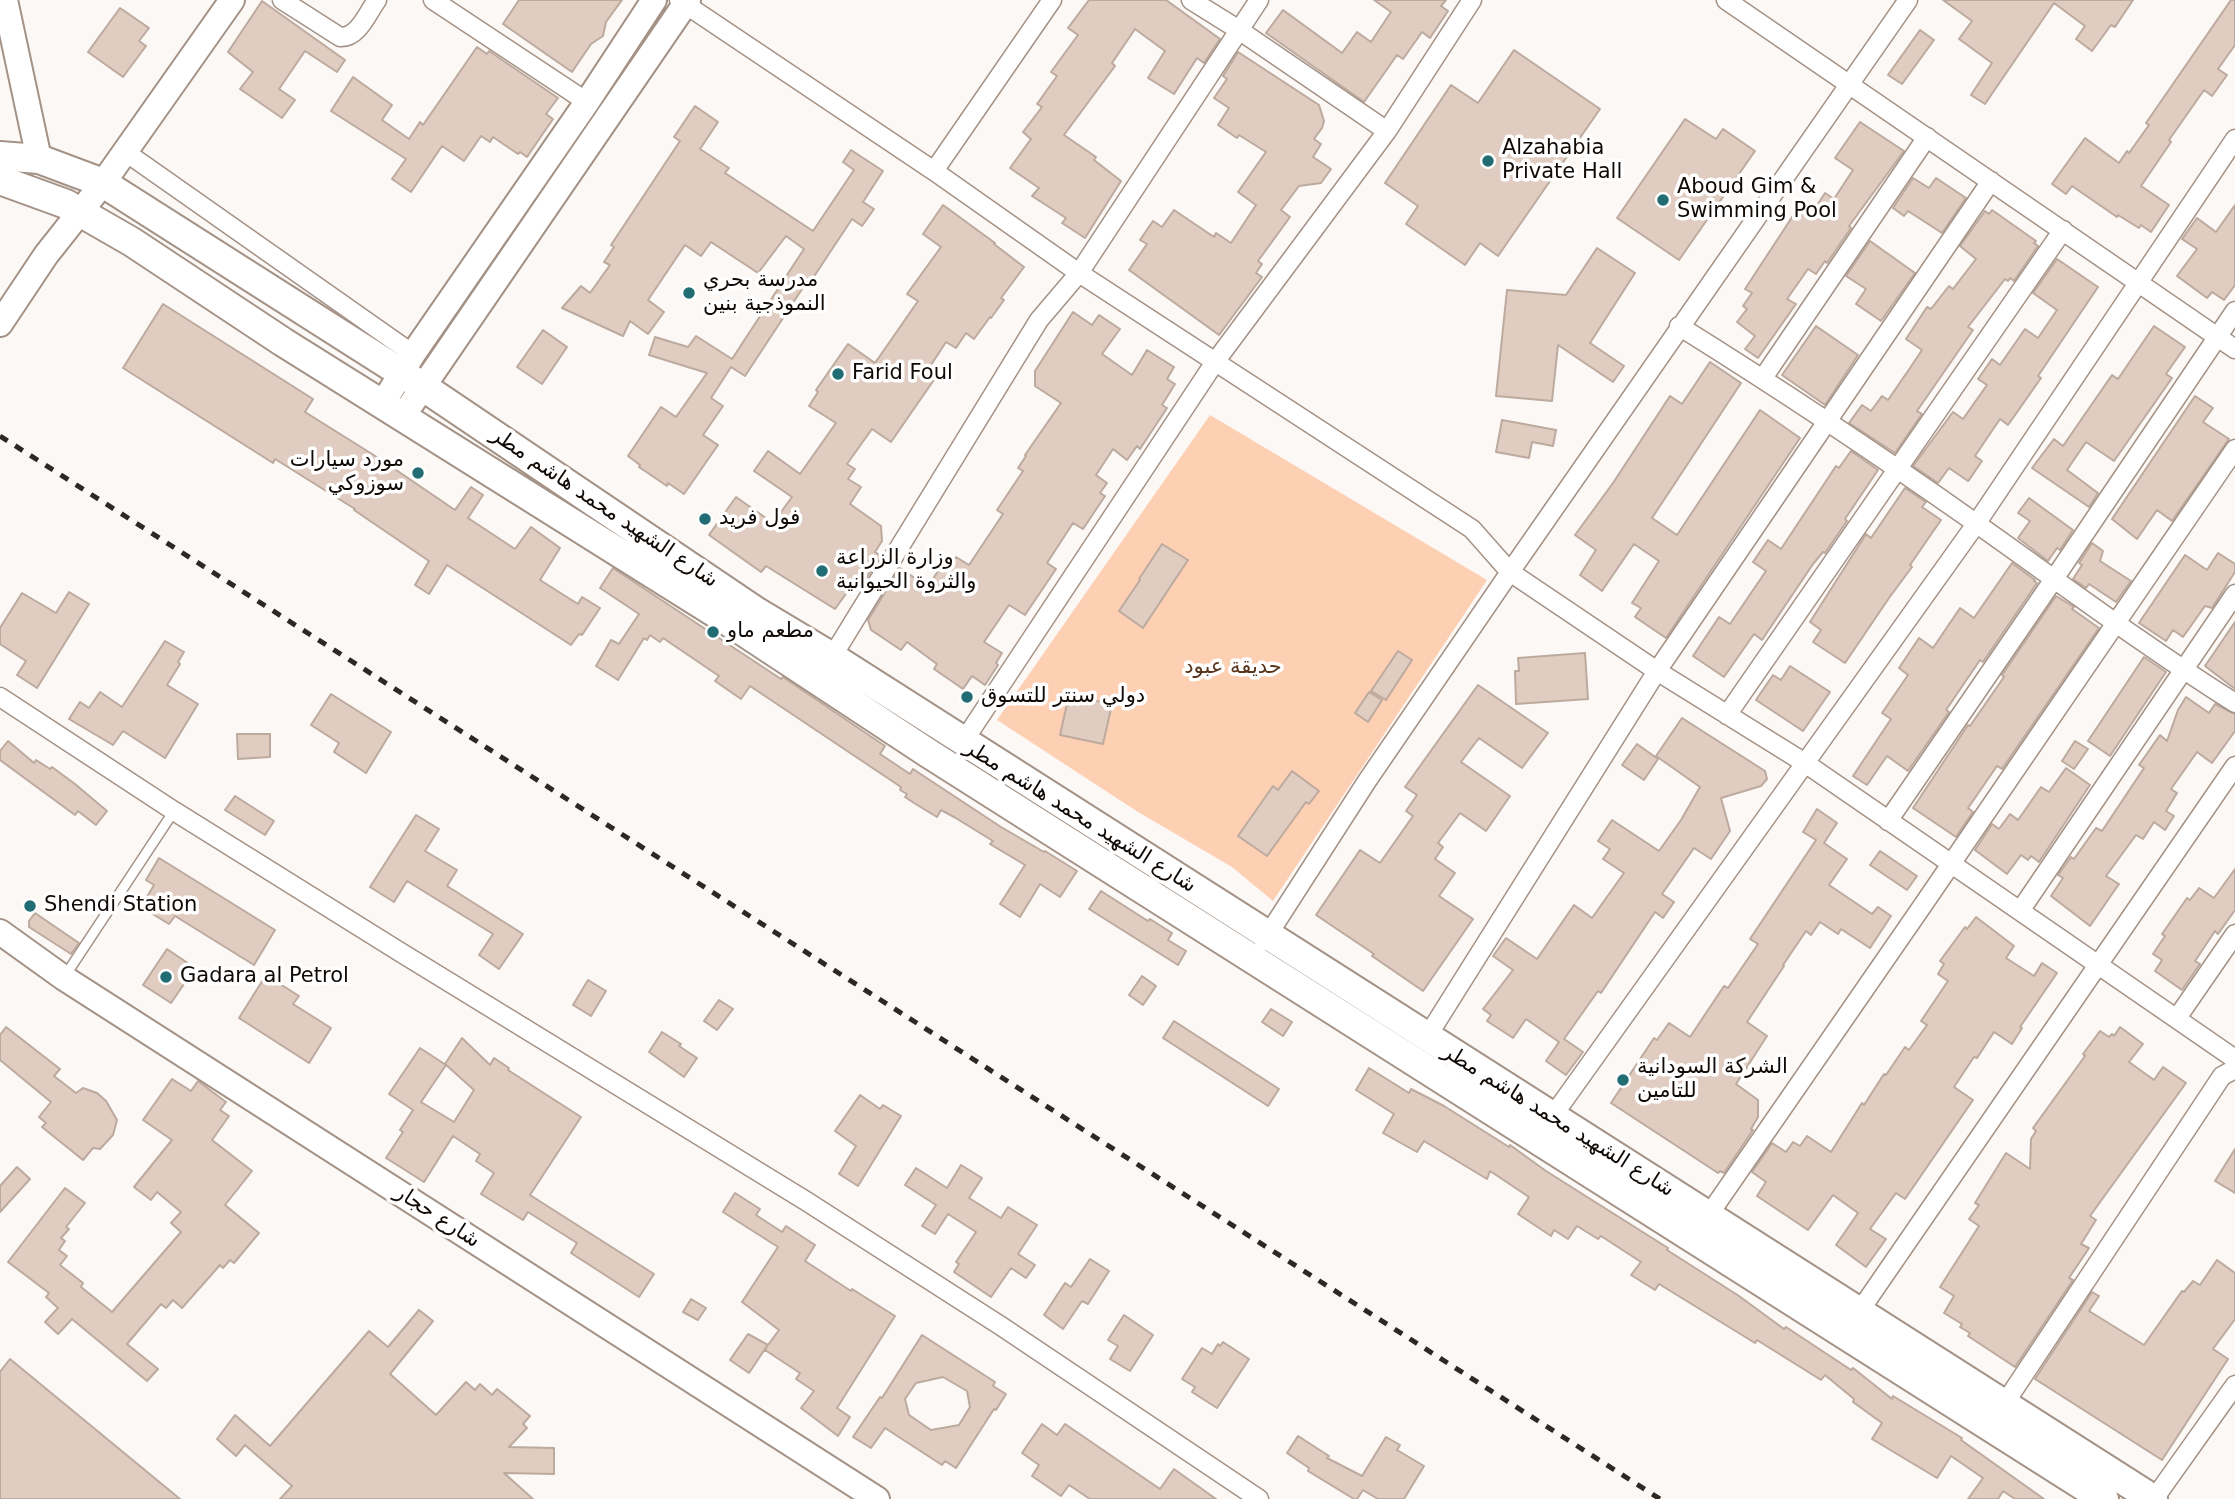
<!DOCTYPE html>
<meta charset="utf-8">
<style>
body{margin:0}
canvas{display:block;background:#fcf8f6}
</style>
<canvas width="2235" height="1499"></canvas>
<script>
const ctx = document.querySelector('canvas').getContext('2d');
ctx.lineJoin = 'round';
function fillPath(path, color) {
  ctx.fillStyle = color;
  ctx.fill(path, 'evenodd');
}
function strokePath(path, color, width, dash) {
  ctx.strokeStyle = color;
  ctx.lineWidth = width;
  ctx.lineCap = dash ? 'butt' : 'round';
  ctx.setLineDash(dash || []);
  ctx.stroke(path);
}
function drawText(font, color, halo, rows, align = 'center') {
  ctx.font = font + ' "DejaVu Sans","Noto Naskh Arabic",sans-serif';
  ctx.lineWidth = 7;
  ctx.setLineDash([]);
  ctx.textBaseline = 'middle';
  ctx.strokeStyle = halo;
  ctx.fillStyle = color;
  for (const [text, x, y, turn = 0] of rows) {
    ctx.save();
    ctx.translate(x, y);
    ctx.rotate((+turn || 0) * Math.PI / 180);
    ctx.textAlign = isNaN(turn) ? turn : align;
    if (halo) ctx.strokeText(text, 0, 0);
    ctx.fillText(text, 0, 0);
    ctx.restore();
  }
}
const green = new Path2D(`
 M1210,415L1487,580L1273,901L1232,867L1138,812L997,720Z`);
const building = new Path2D(`
 M519,0H622L606,22L603,36L591,44L572,72L503,24Z
 M1089,0H1166L1220,39L1204,63L1197,58L1174,94L1148,78L1165,51L1135,29L1112,63L1115,66L1064,135L1096,157L1094,160L1121,181L1085,238L1062,223L1066,218L1032,196L1039,188L1010,168L1031,139L1023,132L1042,107L1037,104L1057,76L1051,72L1078,35L1068,28Z
 M1374,0H1446L1441,6L1448,11L1430,38L1422,32L1403,59L1397,55L1364,102L1266,33L1283,10L1342,53L1357,32L1371,42L1391,12Z
 M1943,0H2133L2115,27L2111,25L2092,51L2076,39L2085,26L2054,3L1985,104L1971,95L1992,63L1959,39L1972,21Z
 M2231,0H2235V45L2218,69L2227,75L2212,96L2204,90L2169,140L2171,142L2141,186L2169,205L2151,232L2141,225L2139,228L2118,215L2117,217L2072,186L2066,194L2052,184L2085,138L2119,163L2127,151L2129,153L2149,125L2146,123Z
 M262,1L345,60L337,72L305,51L279,89L295,100L282,118L240,89L253,72L228,52Z
 M120,8L149,28L139,41L146,46L123,77L88,52Z
 M1920,30L1934,40L1902,84L1888,75Z
 M477,47L487,54L489,51L558,98L546,114L553,119L527,157L520,152L518,154L493,137L490,142L481,136L464,161L442,146L411,192L392,179L406,159L331,111L353,77L392,105L382,120L409,139L420,122L423,125Z
 M1514,50L1600,109L1498,256L1480,243L1465,265L1406,224L1418,206L1385,183L1451,85L1478,103Z
 M1238,52L1319,105L1324,121L1322,128L1314,139L1321,144L1313,157L1331,169L1321,183L1299,186L1281,210L1290,217L1258,261L1262,264L1256,273L1262,277L1219,335L1129,270L1147,244L1140,240L1153,221L1162,227L1174,210L1214,237L1216,233L1231,243L1256,205L1238,192L1266,152L1239,135L1237,138L1218,125L1229,108L1214,98L1227,79L1223,76Z
 M695,106L718,122L700,149L729,168L725,173L813,231L854,170L843,162L851,150L883,171L863,202L874,209L862,226L852,219L811,281L808,280L745,376L731,367L711,398L723,406L703,435L718,445L684,494L668,483L667,486L639,467L640,465L628,456L661,407L676,417L707,373L649,355L655,337L688,347L696,336L732,359L804,249L786,236L758,273L711,242L701,256L685,245L648,300L664,312L648,334L630,321L623,336L562,308L581,286L590,293L610,265L604,262L614,247L611,245L680,141L674,137Z
 M1685,119L1716,139L1723,129L1755,151L1679,260L1617,218Z
 M1860,122L1904,151L1849,226L1851,228L1827,263L1825,261L1816,274L1808,269L1787,299L1796,304L1758,358L1745,349L1755,336L1737,322L1747,309L1743,306L1752,293L1745,289L1800,205L1812,213L1825,193L1834,199L1853,170L1835,158Z
 M1913,178L1929,188L1936,178L1966,198L1942,233L1908,211L1904,216L1893,208Z
 M943,205L995,243L994,244L1024,267L1001,298L1004,300L991,318L990,317L974,339L966,333L956,348L946,342L929,368L938,374L891,442L872,429L847,464L855,469L848,479L861,487L850,504L881,526L882,541L875,552L881,556L866,579V566L835,609L766,566L761,572L709,535L736,497L773,523L792,497L754,471L768,451L800,474L836,423L809,406L818,392L816,390L848,344L875,363L918,301L907,294L941,247L923,234Z
 M2235,205V285L2224,300L2212,292L2207,298L2177,276L2197,249L2182,239L2197,218L2216,232Z
 M1992,210L2036,241L2034,243L2038,246L2014,281L2010,278L2008,281L2005,279L1968,327L1973,330L1917,411L1922,414L1895,453L1849,423L1862,405L1871,411L1882,396L1888,400L1910,368L1922,350L1906,339L1927,307L1931,309L1949,286L1953,289L1976,259L1960,246L1985,211L1989,214Z
 M1870,241L1915,273L1881,321L1856,304L1866,289L1846,276Z
 M1597,248L1635,273L1590,343L1624,366L1613,382L1558,345L1552,401L1496,396L1507,290L1566,295Z
 M2057,259L2098,287L2038,376L2041,378L2013,418L2008,425L2000,419L1975,456L1982,461L1969,480L1968,481L1949,468L1938,483L1913,466L1953,412L1963,419L1987,385L1978,379L1992,359L2000,365L2025,329L2038,338L2057,310L2033,293Z
 M163,304L313,399L305,412L380,459L455,510L471,487L483,495L468,518L515,549L531,527L560,548L540,580L578,604L582,597L600,608L582,635L579,634L571,645L447,565L429,594L415,585L429,561L354,510L355,509L275,459L273,463L123,368Z
 M1073,312L1092,325L1099,315L1120,329L1102,354L1132,375L1147,350L1174,367L1167,379L1175,384L1162,405L1167,408L1140,449L1137,446L1127,460L1113,449L1096,475L1107,483L1100,493L1105,496L1083,529L1073,523L1047,563L1056,569L1025,615L1009,605L984,642L1002,653L996,663L998,665L985,685L972,676L963,689L934,669L937,664L907,642L901,650L871,630L868,620L900,568L928,587L941,566L947,570L956,557L969,565L1003,514L997,510L1023,471L1018,468L1026,456L1025,455L1061,403L1035,386V371Z
 M1816,326L1858,355L1825,405L1782,375Z
 M2154,326L2185,347L2166,374L2172,378L2114,461L2086,442L2067,470L2098,493L2089,507L2032,468L2054,439L2063,446L2112,375L2118,379Z
 M543,330L567,347L542,384L517,367Z
 M1710,362L1741,383L1652,518L1677,535L1760,410L1800,438L1666,638L1635,617L1641,608L1632,603L1659,561L1634,544L1602,591L1580,575L1596,550L1575,535L1613,483L1670,396L1682,404Z
 M2195,396L2213,408L2203,422L2229,439L2172,521L2157,510L2137,539L2112,519Z
 M1502,420L1556,430L1553,446L1532,442L1529,458L1496,452Z
 M1851,451L1878,470L1845,519L1847,521L1825,553L1823,552L1813,564L1762,640L1754,634L1724,677L1693,656L1719,617L1730,624L1766,571L1753,562L1768,540L1781,549L1836,466L1839,468Z
 M1905,488L1926,502L1922,507L1941,520L1910,565L1912,567L1889,598L1845,663L1813,642L1821,630L1810,622L1866,534L1871,538Z
 M2029,498L2073,530L2060,550L2057,548L2048,561L2018,538L2030,521L2018,513Z
 M2092,543L2103,551L2100,561L2131,581L2116,602L2089,584L2086,588L2073,579L2082,565L2079,563Z
 M1162,544L1188,560L1143,628L1119,611L1140,580L1139,579Z
 M2218,553L2235,564V572L2212,608L2205,606L2183,637L2173,630L2166,641L2139,623L2185,555L2207,570Z
 M2012,563L2035,580L2034,581L2037,583L1983,662L1980,660L1946,710L1949,712L1908,771L1887,756L1867,785L1853,776L1891,719L1882,713L1908,675L1899,668L1919,638L1933,648L1960,608L1974,618Z
 M613,568L781,679L783,677L885,746L880,754L910,774L913,769L1001,827L1044,852L1045,851L1077,871L1060,897L1040,884L1020,917L1000,904L1025,865L990,844L993,841L954,817L941,810L937,817L914,803L905,797L907,794L900,790L901,787L750,686L741,699L715,681L719,676L663,638L660,642L650,635L647,640L644,638L618,680L596,666L611,640L619,644L639,614L600,588Z
 M69,592L89,604L37,688L17,675L26,661L0,644V628L22,593L56,613Z
 M2056,596L2074,607L2072,609L2099,628L2002,769L1997,766L1968,808L1973,812L1956,837L1913,808L1968,725L1970,726L2004,677L2002,675Z
 M2235,622V689L2205,666Z
 M165,641L184,652L178,662L180,664L167,685L198,704L165,758L123,731L113,745L69,719L80,702L89,708L100,692L122,707Z
 M1398,651L1412,660L1386,700L1371,691Z
 M1585,653L1588,699L1516,704L1515,671H1519L1518,658Z
 M2144,657L2166,672L2110,756L2088,741Z
 M1790,666L1830,692L1803,731L1756,700L1773,675L1781,680Z
 M1478,685L1548,733L1522,768L1479,738L1461,762L1510,796L1486,831L1460,813L1438,843L1443,847L1435,859L1455,873L1439,896L1473,919L1423,991L1372,956L1374,954L1316,915L1360,850L1380,863L1413,816L1406,811L1417,795L1405,787Z
 M1369,692L1382,700L1368,722L1355,713Z
 M331,694L391,732L366,773L334,752L339,743L311,725Z
 M1069,695L1112,704L1103,744L1060,735Z
 M2186,697L2209,713L2215,704L2235,714V731L2212,763L2197,752L2171,789L2177,793L2166,811L2174,816L2165,830L2154,822L2143,839L2136,835L2106,876L2119,884L2090,926L2051,896L2063,878L2058,875L2071,857L2074,859L2096,828L2102,831L2144,768L2139,765L2160,735L2167,741L2178,710Z
 M1682,718L1765,771L1767,779L1761,786L1721,798L1730,831L1711,859L1694,848L1662,894L1674,902L1663,918L1655,912L1601,993L1598,991L1564,1039L1583,1052L1566,1075L1546,1061L1559,1042L1526,1019L1513,1038L1487,1021L1491,1015L1483,1009L1513,970L1493,956L1506,938L1537,959L1574,905L1592,918L1624,873L1603,859L1610,849L1598,841L1612,820L1659,851L1681,820L1700,787L1656,756Z
 M237,734H270V757L238,759Z
 M8,741L34,763L36,760L50,769L52,767L75,784L107,811L96,825L78,811L75,815L0,760V751Z
 M2075,741L2088,749L2074,769L2062,761Z
 M1637,744L1658,759L1644,780L1622,765Z
 M2066,768L2090,785L2039,862L2031,856L2028,860L2021,855L2007,874L1975,850L1992,824L1999,829L2010,814L2018,820L2041,787L2049,792Z
 M1292,771L1319,791L1309,804L1306,802L1267,856L1238,836L1273,786L1278,790Z
 M235,796L274,821L265,835L225,810Z
 M1817,809L1837,823L1824,843L1847,859L1829,885L1872,914L1878,907L1891,916L1870,948L1841,929L1838,934L1820,922L1811,935L1806,931L1783,965L1784,966L1747,1022L1767,1036L1736,1084L1758,1100V1117L1751,1129L1753,1130L1724,1173L1720,1171L1718,1173L1611,1103L1654,1038L1657,1040L1669,1023L1690,1037L1724,986L1728,988L1758,944L1750,939L1816,840L1803,832Z
 M416,815L439,829L425,851L457,870L447,886L523,934L499,969L479,955L493,934L407,881L394,902L370,887Z
 M1880,851L1917,876L1907,890L1870,865Z
 M159,858L275,930L254,965L175,916L169,924L141,907L154,885L146,880Z
 M2235,869V910L2218,934L2215,931L2195,961L2200,964L2182,990L2155,971L2162,960L2153,954L2165,936L2162,934L2187,898L2190,900L2199,888L2214,898Z
 M1101,891L1148,921L1150,919L1172,933L1168,940L1186,951L1178,965L1089,909Z
 M35,913L79,943L71,954L29,927V921Z
 M1976,917L2014,946L2006,958L2034,976L2042,963L2057,973L2020,1027L2022,1028L2012,1044L1994,1032L1977,1058L1974,1057L1954,1087L1973,1100L1905,1199L1896,1193L1870,1229L1886,1239L1866,1267L1836,1245L1858,1213L1833,1195L1808,1230L1757,1196L1766,1182L1752,1172L1772,1143L1786,1152L1793,1142L1800,1146L1807,1136L1831,1152L1862,1103L1864,1105L1884,1074L1886,1075L1905,1047L1909,1050L1927,1025L1921,1021L1948,981L1938,974L1944,964L1940,961L1965,927L1967,929Z
 M167,949L195,968L171,1003L143,985Z
 M266,975L299,996L293,1004L331,1028L309,1063L239,1018Z
 M1142,976L1156,986L1143,1005L1129,995Z
 M588,980L606,991L591,1016L573,1005Z
 M719,1000L733,1009L717,1030L704,1021Z
 M1271,1009L1292,1022L1283,1036L1262,1022Z
 M1174,1021L1279,1089L1268,1106L1163,1038Z
 M6,1027L60,1069L54,1076L76,1093L83,1088L97,1093L106,1101L117,1120L113,1135L100,1149L93,1148L83,1160L42,1127L46,1123L39,1117L51,1102L0,1060V1035Z
 M2120,1027L2143,1044L2129,1062L2154,1080L2163,1067L2186,1083L2090,1216L2096,1220L2081,1244L2089,1248L2069,1278L2073,1280L2015,1367L1968,1336L1970,1333L1960,1327L1962,1324L1944,1313L1954,1296L1940,1287L1979,1226L1969,1219L1979,1205L1975,1203L2006,1153L2030,1169L2031,1139L2036,1131L2033,1128L2085,1056L2083,1054L2100,1031L2109,1037L2112,1034L2114,1036Z
 M662,1032L681,1044L679,1046L697,1058L684,1077L649,1052Z
 M462,1038L490,1065L494,1058L509,1068L508,1070L581,1117L530,1195L654,1274L639,1297L571,1253L577,1243L528,1212L523,1220L481,1194L494,1173L476,1161L480,1154L453,1136L424,1182L386,1158L403,1132L400,1130L413,1110L389,1094L420,1048L446,1065L421,1102L454,1122L474,1090L445,1064Z
 M1369,1068L1409,1093L1411,1089L1444,1106L1509,1147L1510,1145L1546,1171L1668,1248L1667,1250L1739,1296L1784,1329L1786,1327L1851,1370L1853,1368L1892,1399L1893,1396L1962,1438L1961,1440L2044,1499H2015L2003,1491L1998,1499H1968L1983,1478L1951,1456L1937,1478L1872,1439L1882,1423L1853,1402L1854,1399L1825,1375L1821,1380L1757,1340L1755,1343L1659,1284L1655,1290L1631,1275L1641,1262L1601,1236L1598,1239L1577,1226L1568,1239L1554,1230L1551,1236L1518,1214L1529,1197L1490,1171L1487,1179L1424,1141L1417,1152L1383,1133L1394,1114L1356,1090Z
 M172,1079L191,1091L198,1081L226,1102L220,1110L229,1116L212,1140L252,1171L225,1205L259,1233L234,1263L230,1260L223,1268L220,1265L182,1308L173,1300L166,1308L161,1304L127,1344L158,1369L147,1381L72,1319L58,1334L45,1322L58,1308L46,1297L49,1293L8,1262L65,1188L85,1203L66,1227L69,1229L61,1238L65,1241L59,1250L67,1256L60,1265L83,1283L81,1287L112,1312L181,1232L171,1223L181,1212L157,1192L151,1200L134,1187L172,1140L143,1120Z
 M860,1095L880,1109L883,1105L901,1116L858,1186L839,1174L856,1146L835,1131Z
 M2235,1149V1193L2215,1181Z
 M961,1165L982,1178L969,1198L1001,1218L1008,1207L1037,1225L1018,1254L1035,1265L1026,1278L1011,1268L991,1297L954,1272L959,1264L956,1262L976,1232L948,1214L935,1234L922,1226L936,1205L905,1185L916,1168L947,1188Z
 M17,1167L30,1179L0,1212V1186Z
 M735,1193L760,1209L756,1215L782,1232L786,1226L815,1245L805,1261L851,1291L852,1289L895,1316L837,1408L850,1417L838,1436L801,1408L814,1391L796,1379L800,1373L765,1350L767,1346L749,1373L730,1360L748,1334L768,1345L779,1330L742,1302L778,1247L723,1212Z
 M1090,1259L1109,1271L1088,1304L1082,1301L1063,1329L1044,1315L1065,1283L1071,1287Z
 M2217,1260L2235,1273V1319L2213,1349L2228,1359L2162,1460L2035,1379L2092,1292L2099,1296L2089,1311L2144,1345L2182,1291L2184,1292L2193,1281L2200,1285Z
 M691,1299L706,1308L698,1320L683,1312Z
 M419,1310L433,1321L390,1374L436,1415L466,1382L475,1390L480,1384L492,1395L497,1389L513,1402L530,1416L523,1424L527,1428L509,1447L554,1448V1474L504,1473L533,1499H280L292,1486L245,1445L236,1456L217,1439L235,1415L270,1446L369,1331L388,1347Z
 M1124,1315L1153,1335L1130,1371L1110,1359L1118,1346L1108,1340Z
 M922,1335L995,1382L993,1386L1006,1394L996,1410L994,1409L956,1468L945,1461L942,1465L885,1428L871,1448L853,1437L880,1397L882,1398ZM943,1377L967,1391L970,1407L959,1425L931,1430L909,1415L905,1399L916,1383Z
 M1223,1342L1249,1359L1217,1408L1192,1392L1195,1387L1182,1379L1202,1348L1212,1354L1218,1344L1220,1346Z
 M10,1359L180,1499H0V1372Z
 M1042,1424L1057,1435L1065,1424L1160,1489L1174,1469L1216,1499H1090L1069,1485L1061,1496L1032,1476L1039,1465L1022,1453Z
 M1298,1436L1329,1456L1327,1458L1362,1476L1386,1437L1400,1445L1397,1450L1424,1466L1404,1499H1378L1363,1490L1357,1499H1354L1308,1471L1309,1468L1287,1453Z`);
const lane = new Path2D(`
 M65,976L174,811`);
const street = new Path2D(`
 M282,0L340,37C358,38 367,14 377,0
 M433,0L587,102
 M679,0L934,171L1079,273L1472,529L1510,572L1657,671L1805,763L2235,1059
 M1191,0L1239,30L1387,131
 M1726,0L2235,349
 M124,151L413,354
 M934,171L1052,0
 M1679,326C1780,389 1879,455 1977,524C2062,584 2146,647 2235,703
 M1763,378L1927,137
 M832,657L1039,320L1079,273L1259,0
 M0,697L174,811L400,952L806,1201L1001,1326L1259,1499
 M1727,715L2063,230
 M963,742L1215,362L1387,131L1472,0
 M1888,821L2054,579L2235,311
 M2020,911L2235,594
 M1264,941L1367,781L1510,572L1908,0
 M2177,1018L2235,934
 M1427,1037L1657,671L1991,181
 M1552,1117L1976,524L2235,139
 M1708,1216L1923,905L2235,449
 M1859,1312L2235,766
 M1999,1412L2222,1076L2235,1069
 M2154,1499L2235,1385`);
const secondary = new Path2D(`
 M5,0L39,159
 M0,324L46,255L103,183L232,0
 M383,403L413,354L587,102L654,0
 M403,416L688,0
 M0,932L64,978L877,1499`);
const primary = new Path2D(`
 M0,156L39,159L103,183L422,386L757,612L832,657L2153,1499
 M0,180L66,204L132,242L283,342L717,614L928,753L2104,1499`);
const rail = new Path2D(`
 M0,436L1660,1499`);
const markers = [
 [1488,161,7,"#226c74"],
 [1663,200,7,"#226c74"],
 [689,293,7,"#226c74"],
 [838,374,7,"#226c74"],
 [418,473,7,"#226c74"],
 [705,519,7,"#226c74"],
 [822,571,7,"#226c74"],
 [713,632,7,"#226c74"],
 [967,697,7,"#226c74"],
 [30,906,7,"#226c74"],
 [166,977,7,"#226c74"],
 [1623,1080,7,"#226c74"]
];
const poiNames = [
 ["Alzahabia",1502,149],
 ["Private Hall",1502,173],
 ["Aboud Gim &",1677,188],
 ["Swimming Pool",1677,212],
 ["مدرسة بحري",703,281],
 ["النموذجية بنين",703,305],
 ["Farid Foul",852,374],
 ["مورد سيارات",404,461,"right"],
 ["سوزوكي",404,485,"right"],
 ["فول فريد",719,519],
 ["وزارة الزراعة",836,559],
 ["والثروة الحيوانية",836,583],
 ["مطعم ماو",727,632],
 ["دولي سنتر للتسوق",981,697],
 ["Shendi Station",44,906],
 ["Gadara al Petrol",180,977],
 ["الشركة السودانية",1637,1068],
 ["للتامين",1637,1092]
];
const streetNames = [
 ["شارع الشهيد محمد هاشم مطر",604,508,34],
 ["شارع الشهيد محمد هاشم مطر",1080,817,32],
 ["شارع الشهيد محمد هاشم مطر",1558,1121,32],
 ["شارع حجار",437,1217,33]
];
const parkNames = [
 ["حديقة عبود",1233,668]
];
fillPath(green, '#fdd0b4');
fillPath(building, '#e0ccc0');
strokePath(building, '#bdaa9e', 2);
strokePath(lane, '#a49286', 12);
strokePath(street, '#a49286', 21);
strokePath(secondary, '#a49286', 28);
strokePath(primary, '#a49286', 32);
strokePath(lane, '#fff', 9);
strokePath(street, '#fff', 18);
strokePath(secondary, '#fff', 24);
strokePath(primary, '#fff', 28);
strokePath(rail, '#2d2824', 5, [9, 9]);
for (const [x, y, r, color] of markers) {
  const dot = new Path2D();
  dot.arc(x, y, r, 0, 2 * Math.PI);
  ctx.fillStyle = color;
  ctx.fill(dot);
  strokePath(dot, '#fff', 2.5);
}
drawText('21px', '#100a06', '#fff', poiNames, 'left');
drawText('21px', '#100a06', '#fff', streetNames);
drawText('21px', '#57341b', '#fff', parkNames);
</script>
